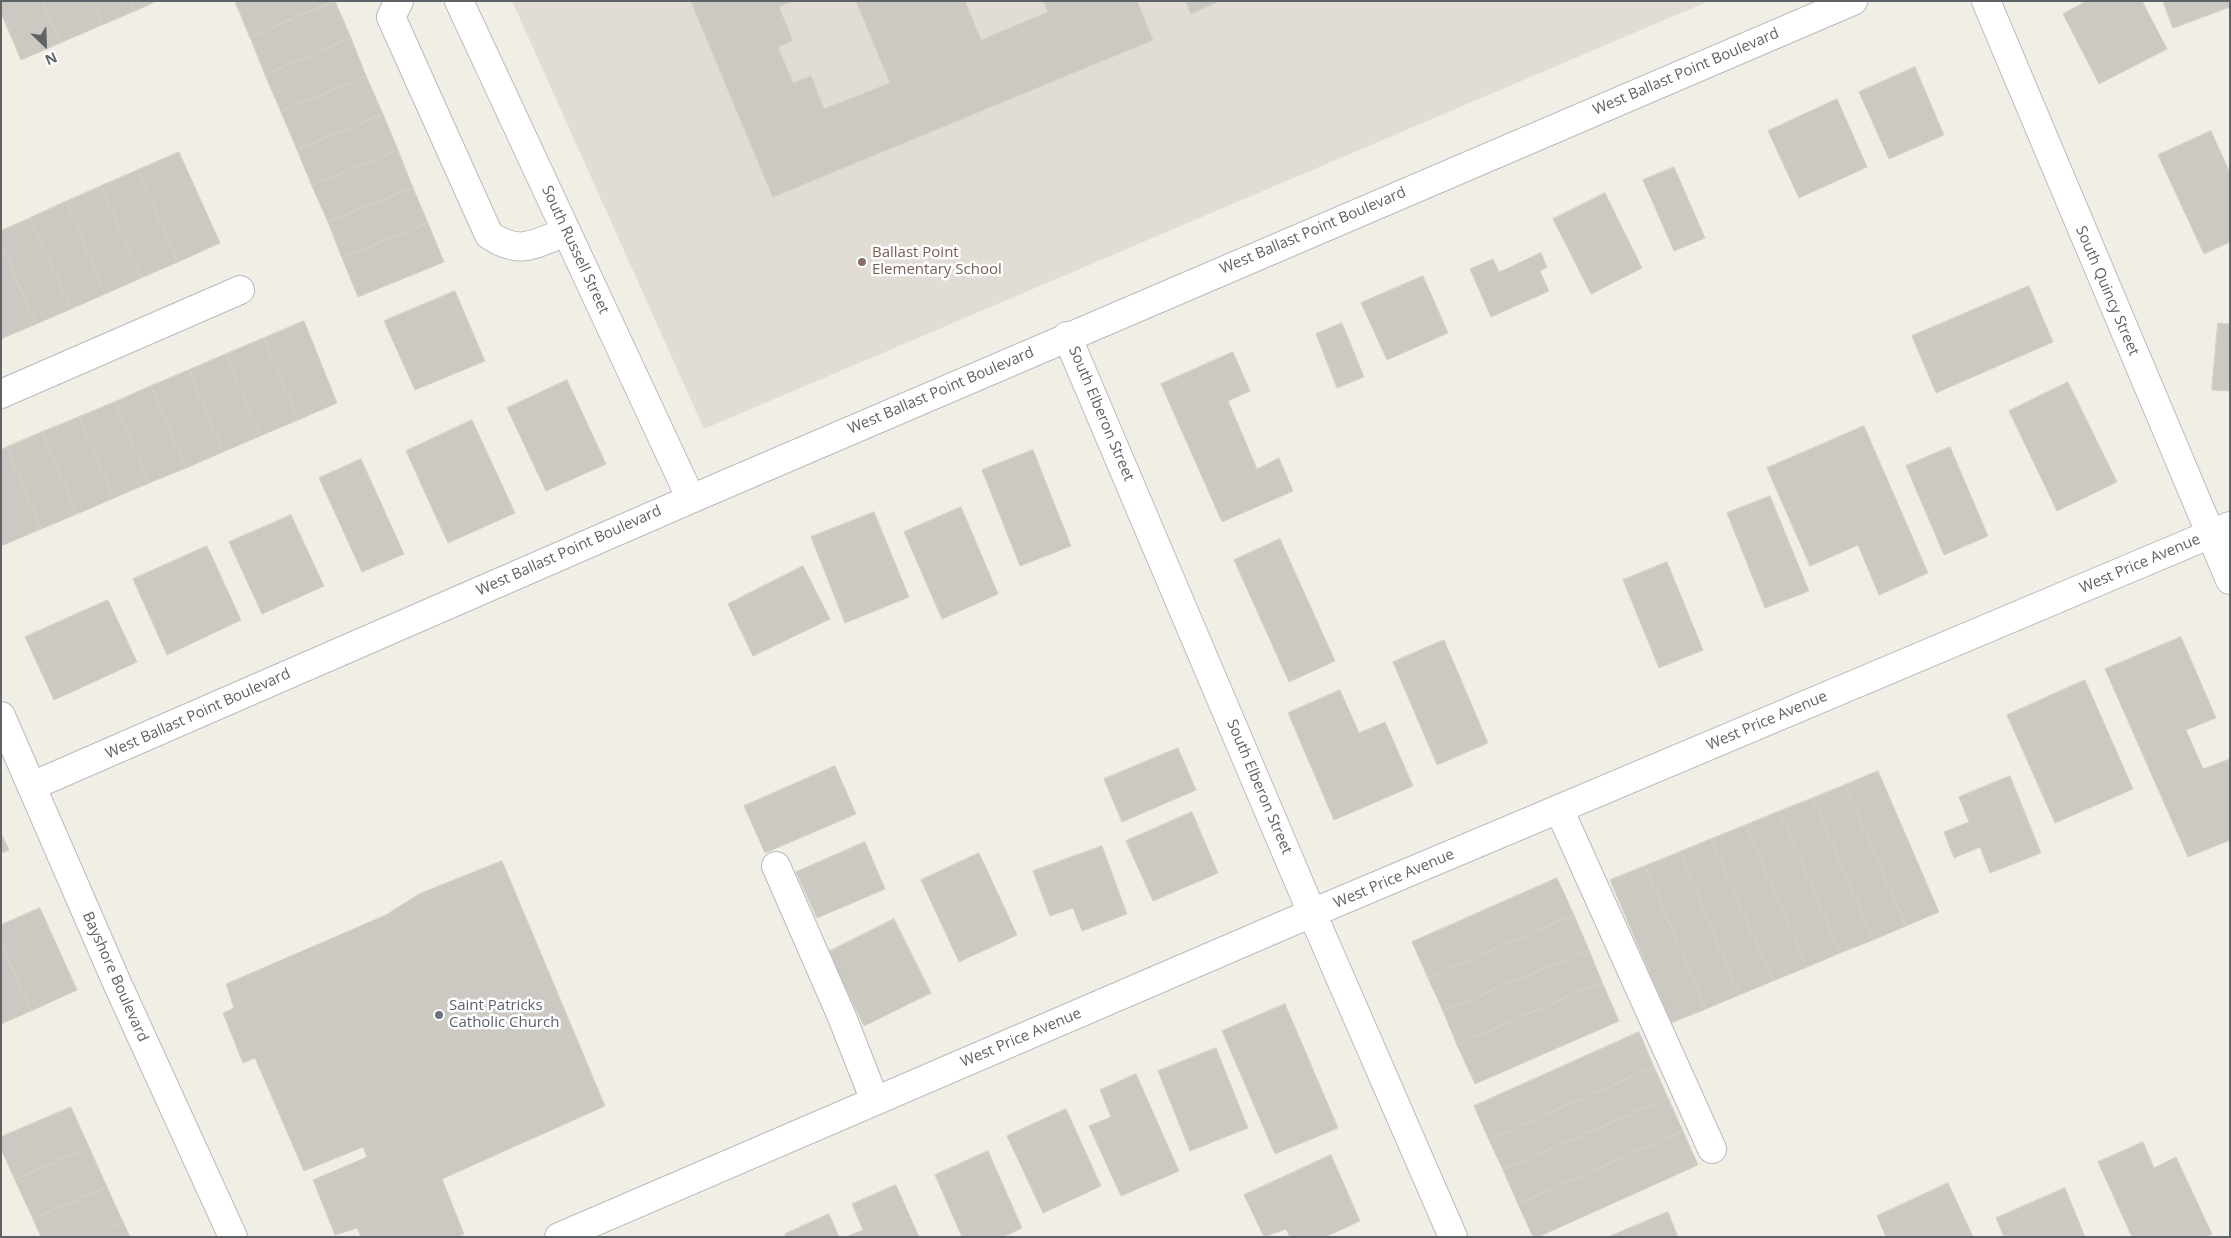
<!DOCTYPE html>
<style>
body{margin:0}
#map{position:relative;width:2231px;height:1238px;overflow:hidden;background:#f1eee6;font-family:"Open Sans",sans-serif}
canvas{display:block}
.frame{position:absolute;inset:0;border:2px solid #5e6368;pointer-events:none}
.north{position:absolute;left:20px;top:20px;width:50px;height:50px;-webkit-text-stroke:4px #fff;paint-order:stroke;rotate:156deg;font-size:14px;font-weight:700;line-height:20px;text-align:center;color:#5e6368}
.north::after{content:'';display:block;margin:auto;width:18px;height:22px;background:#5e6368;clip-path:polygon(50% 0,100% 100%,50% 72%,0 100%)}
</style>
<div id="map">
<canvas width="2231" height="1238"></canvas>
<div class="frame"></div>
<div class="north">N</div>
</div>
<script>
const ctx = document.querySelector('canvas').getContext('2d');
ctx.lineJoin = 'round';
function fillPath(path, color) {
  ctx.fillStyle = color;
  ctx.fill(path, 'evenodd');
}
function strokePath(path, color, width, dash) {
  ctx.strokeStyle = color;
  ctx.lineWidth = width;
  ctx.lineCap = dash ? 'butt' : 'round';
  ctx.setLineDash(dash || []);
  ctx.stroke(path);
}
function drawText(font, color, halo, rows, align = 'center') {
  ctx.font = font + ' "Open Sans",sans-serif';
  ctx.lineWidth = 5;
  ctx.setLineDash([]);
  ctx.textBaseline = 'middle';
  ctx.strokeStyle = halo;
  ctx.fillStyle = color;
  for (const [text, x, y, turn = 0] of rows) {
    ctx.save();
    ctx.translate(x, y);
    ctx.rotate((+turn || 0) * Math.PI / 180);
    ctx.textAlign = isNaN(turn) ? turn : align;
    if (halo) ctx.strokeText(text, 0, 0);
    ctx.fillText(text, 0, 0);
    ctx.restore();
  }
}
const education = new Path2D(`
 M512,1H1709L704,429Z`);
const building = new Path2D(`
 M1,1H43L60,43L21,60L1,13Z
 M43,1H92L102,25L60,43Z
 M92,1H131L135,11L102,25Z
 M131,1H157L135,11Z
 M235,1H333L250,37Z
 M335,1L351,38L265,75L250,37Z
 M691,1H793L779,7L793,41L778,47L793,83L811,76L824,109L890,83L856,1H965L981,40L1048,12L1043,1H1137L1153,40L773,197Z
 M1186,1H1220L1191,14Z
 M2087,1H2142L2167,49L2099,84L2063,14Z
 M2163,1H2230V7L2173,28Z
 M351,38L366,76L281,112L265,75Z
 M1915,67L1944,135L1889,159L1859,92Z
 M366,76L383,114L297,150L281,112Z
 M1837,99L1867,167L1799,198L1768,131Z
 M383,114L398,150L312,186L297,150Z
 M2211,131L2230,173V242L2204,254L2158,155Z
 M398,150L413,188L328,222L312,186Z
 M179,152L220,243L178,262L138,170Z
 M1674,167L1705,238L1674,251L1643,180Z
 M138,170L178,262L141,278L101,186Z
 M101,186L141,278L105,294L67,201Z
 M413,188L428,223L342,258L328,222Z
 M1605,193L1642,268L1591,294L1553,219Z
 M67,201L105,294L71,309L30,218Z
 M30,218L71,309L36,324L1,244V231Z
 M428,223L444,262L358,297L342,258Z
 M1,244L36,324L1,339Z
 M1541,253L1547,267L1540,271L1549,291L1491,317L1470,269L1493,259L1499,272Z
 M1423,276L1448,333L1387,360L1361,303Z
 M2029,286L2053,342L1936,393L1912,336Z
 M455,291L485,361L415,390L384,321Z
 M304,321L337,403L298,420L264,338Z
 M1342,323L1364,377L1337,388L1316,334Z
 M2218,323L2230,324V391L2212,390Z
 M264,338L298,420L260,436L226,354Z
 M1233,352L1250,391L1228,401L1257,469L1279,458L1293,491L1222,522L1161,384Z
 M226,354L260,436L223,452L189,370Z
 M189,370L223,452L186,468L151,386Z
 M567,380L606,464L546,491L507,408Z
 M2068,382L2117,482L2057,511L2009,411Z
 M151,386L186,468L149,483L115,402Z
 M115,402L149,483L114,498L79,417Z
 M79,417L114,498L77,514L42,432Z
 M472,420L515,513L448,543L406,451Z
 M1864,426L1928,573L1879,595L1858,545L1810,566L1767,468Z
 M42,432L77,514L41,529L7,447Z
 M7,447L41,529L1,546V450Z
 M1950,447L1988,536L1944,555L1906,466Z
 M1033,450L1071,546L1020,566L982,470Z
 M361,459L404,554L362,572L319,478Z
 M1770,496L1809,591L1765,608L1727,513Z
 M961,507L998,594L942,619L904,532Z
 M874,512L909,597L845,623L811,537Z
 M291,515L324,586L262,614L229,542Z
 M1280,539L1335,661L1289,682L1234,560Z
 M207,546L241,620L167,655L133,579Z
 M1667,562L1703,650L1659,668L1623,580Z
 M803,566L830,619L753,656L728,604Z
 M108,600L137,662L54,700L25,637Z
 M2181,637L2216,718L2186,730L2203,769L2230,759V840L2188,857L2105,669Z
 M1444,640L1488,743L1437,765L1393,662Z
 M2085,680L2133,789L2055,823L2007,715Z
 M1340,690L1359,733L1385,722L1413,786L1334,820L1288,713Z
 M1178,748L1196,790L1122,822L1104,779Z
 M835,766L856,814L765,853L744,806Z
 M1878,771L1939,912L1906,926L1845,785Z
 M2010,776L2041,853L1990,873L1980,847L1954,858L1944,832L1969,822L1959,797Z
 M1845,785L1906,926L1873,940L1813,798Z
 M1813,798L1873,940L1840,953L1780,811Z
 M1780,811L1840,953L1807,967L1746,825Z
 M1192,812L1218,873L1153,901L1126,841Z
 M1746,825L1807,967L1773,981L1711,839Z
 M1,833L9,850L1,853Z
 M1711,839L1773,981L1739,995L1680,852Z
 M865,842L885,889L817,918L796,872Z
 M1102,846L1127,914L1082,931L1073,908L1050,916L1033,871Z
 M1680,852L1739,995L1706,1009L1645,866Z
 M979,853L1017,935L959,962L921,880Z
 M502,861L605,1106L442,1179L464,1234L458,1237H361L357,1228L335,1235L313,1180L367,1157L363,1147L304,1171L255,1058L243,1063L223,1013L234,1008L226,984L386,915L419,894Z
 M1645,866L1706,1009L1671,1023L1610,880Z
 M1557,878L1574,915L1428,978L1412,942Z
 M40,908L77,990L31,1011L1,943V925Z
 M1574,915L1589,950L1443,1011L1428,978Z
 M894,919L931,993L864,1026L828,952Z
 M1,943L31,1011L1,1024Z
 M1589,950L1602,982L1457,1045L1443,1011Z
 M1602,982L1619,1021L1475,1084L1457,1045Z
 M1285,1004L1338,1128L1275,1154L1222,1031Z
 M1639,1032L1654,1067L1489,1140L1474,1106Z
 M1216,1048L1248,1128L1190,1151L1158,1071Z
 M1654,1067L1668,1098L1503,1170L1489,1140Z
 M1136,1074L1179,1171L1121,1196L1089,1126L1111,1117L1100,1090Z
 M1668,1098L1683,1131L1518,1204L1503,1170Z
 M71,1107L89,1147L15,1180L1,1149V1137Z
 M1066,1109L1101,1186L1043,1213L1007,1136Z
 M1683,1131L1698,1165L1538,1237H1533L1518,1204Z
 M2143,1142L2154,1168L2176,1157L2212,1234L2205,1237H2132L2098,1162Z
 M89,1147L107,1187L33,1219L15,1180Z
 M988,1151L1022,1228L1003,1237H962L935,1175Z
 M1331,1155L1360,1221L1325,1237H1290L1286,1229L1264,1237L1244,1195Z
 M1948,1183L1973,1237H1886L1877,1216Z
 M896,1185L919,1237H846L863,1230L852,1204Z
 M107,1187L123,1222L91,1237H41L33,1219Z
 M2065,1188L2085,1237H2004L1996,1218Z
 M1668,1212L1678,1237H1608Z
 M829,1214L839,1237H786L785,1234Z
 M123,1222L130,1237H91Z`);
const minor = new Path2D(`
 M399,1L391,17L489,235C521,256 533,244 566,232
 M459,1L691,499
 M1986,1L2230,580
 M1067,336L1312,913L1453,1237
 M1,394L240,290
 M1,716L117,983L233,1237
 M32,786L691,499L1853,1
 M1559,809L1712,1149
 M776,866L842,1017L875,1101
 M559,1237L1312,913L2230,526`);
const markers = [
 [862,262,5,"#8d6e63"],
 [439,1015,5,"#6b7280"]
];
const streetNames = [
 ["West Ballast Point Boulevard",1686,72,-23],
 ["West Ballast Point Boulevard",1313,231,-23],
 ["South Russell Street",575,250,65],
 ["South Quincy Street",2107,291,67],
 ["West Ballast Point Boulevard",941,391,-23],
 ["South Elberon Street",1101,414,67],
 ["West Ballast Point Boulevard",569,551,-24],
 ["West Price Avenue",2140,564,-23],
 ["West Ballast Point Boulevard",198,714,-24],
 ["West Price Avenue",1767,721,-23],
 ["South Elberon Street",1259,787,67],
 ["West Price Avenue",1394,879,-23],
 ["Bayshore Boulevard",115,977,66],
 ["West Price Avenue",1021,1038,-23]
];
const educationNames = [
 ["Ballast Point",872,253],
 ["Elementary School",872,270]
];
const worshipNames = [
 ["Saint Patricks",449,1006],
 ["Catholic Church",449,1023]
];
fillPath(education, '#e1ddd5');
fillPath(building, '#ccc9c3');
strokePath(building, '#d7d0c4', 1);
strokePath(minor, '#b7babe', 30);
strokePath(minor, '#fff', 28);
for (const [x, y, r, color] of markers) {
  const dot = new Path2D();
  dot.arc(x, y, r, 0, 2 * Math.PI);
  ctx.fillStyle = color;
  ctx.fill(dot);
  strokePath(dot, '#fff', 2);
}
drawText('15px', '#5e6368', '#fff', streetNames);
drawText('15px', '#785e54', '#fff', educationNames, 'left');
drawText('15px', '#5b616d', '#fff', worshipNames, 'left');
</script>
